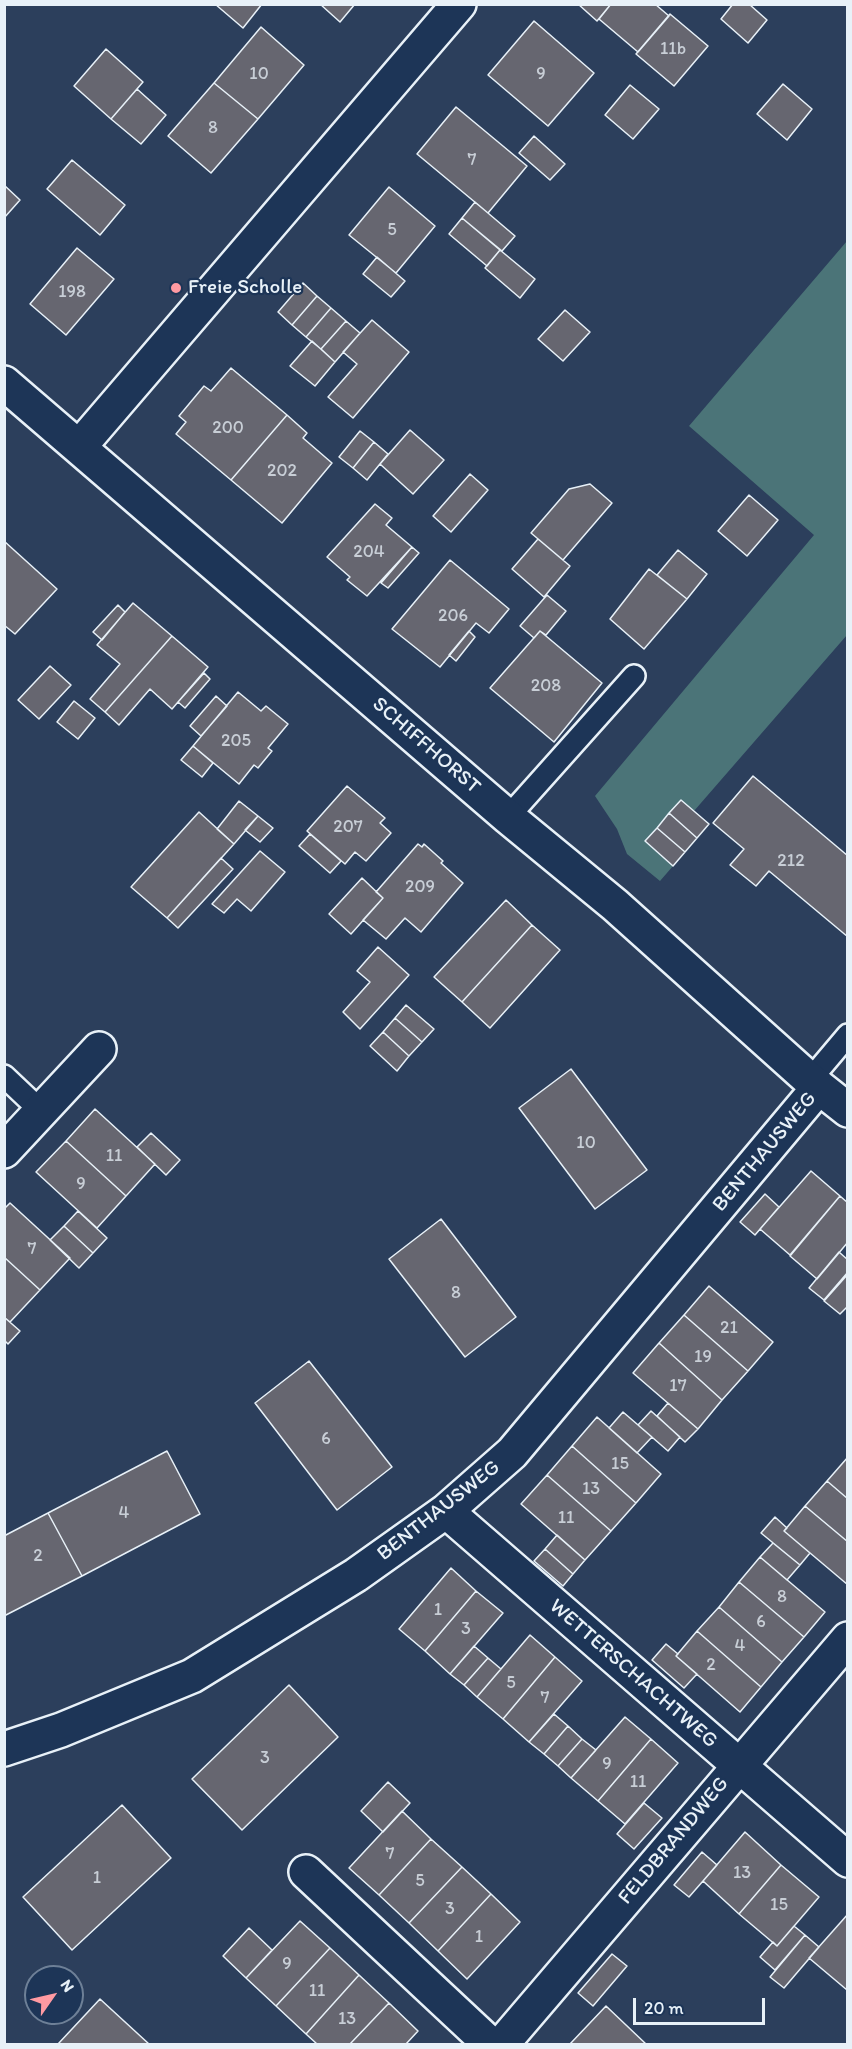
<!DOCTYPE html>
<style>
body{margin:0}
#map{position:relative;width:852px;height:2049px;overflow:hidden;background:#2c3f5c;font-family:Itim,sans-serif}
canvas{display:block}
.frame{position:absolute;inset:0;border:6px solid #e8f1f8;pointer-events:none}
.north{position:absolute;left:24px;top:1965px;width:60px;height:60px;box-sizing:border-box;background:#1d3557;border:2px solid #6e8097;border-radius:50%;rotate:56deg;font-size:16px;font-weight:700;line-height:24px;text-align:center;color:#e8f1f8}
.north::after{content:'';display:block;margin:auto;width:21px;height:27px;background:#ff9aa2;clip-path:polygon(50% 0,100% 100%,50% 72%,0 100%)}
.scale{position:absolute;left:633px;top:1998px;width:132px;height:27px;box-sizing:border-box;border:3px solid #e8f1f8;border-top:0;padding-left:8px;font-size:18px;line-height:21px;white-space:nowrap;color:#e8f1f8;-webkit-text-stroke:4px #1d3557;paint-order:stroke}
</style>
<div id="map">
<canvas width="852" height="2049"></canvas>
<div class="frame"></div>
<div class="north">N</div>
<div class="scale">20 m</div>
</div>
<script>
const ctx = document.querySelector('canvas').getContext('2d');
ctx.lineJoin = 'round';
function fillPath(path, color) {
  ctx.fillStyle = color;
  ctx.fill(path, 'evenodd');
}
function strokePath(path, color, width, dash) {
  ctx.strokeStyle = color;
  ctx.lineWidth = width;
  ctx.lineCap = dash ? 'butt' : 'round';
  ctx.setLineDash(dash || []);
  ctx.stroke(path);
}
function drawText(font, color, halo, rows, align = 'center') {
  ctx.font = font + ' Itim,sans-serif';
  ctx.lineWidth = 4.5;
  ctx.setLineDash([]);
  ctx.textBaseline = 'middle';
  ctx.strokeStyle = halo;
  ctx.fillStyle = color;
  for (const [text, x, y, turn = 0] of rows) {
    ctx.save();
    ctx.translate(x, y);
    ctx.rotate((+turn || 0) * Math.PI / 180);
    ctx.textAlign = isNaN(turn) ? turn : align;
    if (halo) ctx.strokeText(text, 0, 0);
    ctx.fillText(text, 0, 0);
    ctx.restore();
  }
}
const green = new Path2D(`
 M847,241V635L694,811L681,800L645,841L673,866L660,881L627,854L617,829L595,796L814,535L689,426Z`);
const building = new Path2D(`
 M215,4H262L243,28Z
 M320,4H355L340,22Z
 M578,4H611L597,21Z
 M611,4H655L669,16L638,52L599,19Z
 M733,4H749L767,20L748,43L721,19Z
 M670,14L708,46L674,86L636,54Z
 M534,21L594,73L548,126L488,75Z
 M261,27L304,65L258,119L214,83Z
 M106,49L143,82L111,119L74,86Z
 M214,83L258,119L211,173L168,136Z
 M783,84L812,109L787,140L757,114Z
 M630,85L659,109L633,139L605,115Z
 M137,89L166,115L141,144L111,119Z
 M456,107L527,166L488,213L417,154Z
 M534,136L565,164L550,180L519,153Z
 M72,160L125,205L100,235L47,189Z
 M4,185L20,200L4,218Z
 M389,187L435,226L396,273L349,235Z
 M475,202L515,236L502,251L462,218Z
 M462,218L500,250L487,266L449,234Z
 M77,248L114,279L66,335L30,304Z
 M500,250L535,279L520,298L485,268Z
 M377,257L405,281L391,297L363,274Z
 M303,283L317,296L292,325L278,312Z
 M317,296L331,308L306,337L292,325Z
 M331,308L346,321L321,349L306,337Z
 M565,310L590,332L563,361L538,339Z
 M372,320L409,352L353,418L328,397L357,364L343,352Z
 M346,321L360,333L335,362L321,349Z
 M312,341L335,362L315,386L290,366Z
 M231,368L287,415L231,480L176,434L186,422L179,416L204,386L211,391Z
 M287,415L307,433L303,438L332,463L282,523L231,480Z
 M410,430L444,460L413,494L380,464Z
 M360,431L374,442L353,468L339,457Z
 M374,442L388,454L367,480L353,468Z
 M470,474L488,490L451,532L433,516Z
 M590,484L612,503L563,560L531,533L569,489Z
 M749,495L778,520L747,556L718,531Z
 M375,504L392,518L386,525L412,547L367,596L347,580L350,577L327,557Z
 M538,539L570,566L544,597L512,569Z
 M4,541L57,589L15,634L4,625Z
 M412,547L419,553L388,588L381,583Z
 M678,550L707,574L687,599L657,575Z
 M450,560L509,609L489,633L476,623L440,667L392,629Z
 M649,569L687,599L644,649L610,619Z
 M547,595L566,611L546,635L540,631L534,638L520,626Z
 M133,603L172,636L105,712L90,699L120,664L97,645Z
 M118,605L125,612L102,640L93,632Z
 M469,631L475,637L456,661L449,655Z
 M540,631L602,683L554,742L490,688Z
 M172,636L208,667L172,709L150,689L119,725L105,712Z
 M50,666L71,685L39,719L18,700Z
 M204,673L210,679L185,708L178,702Z
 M238,692L261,711L266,706L288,724L268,748L272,751L258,768L254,765L239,784L193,746Z
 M216,696L227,706L201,736L190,726Z
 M74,701L95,718L78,739L57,722Z
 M193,746L213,763L202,777L181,760Z
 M753,776L848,856V937L769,871L756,886L730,865L744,849L713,823Z
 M347,786L385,818L380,823L391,833L366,861L355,852L345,864L307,831Z
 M681,800L709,824L697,838L669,813Z
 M239,801L258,816L234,844L217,829Z
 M199,812L234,844L167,918L131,887Z
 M669,813L697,838L685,852L657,828Z
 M258,816L273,828L260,842L245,830Z
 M657,828L685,852L673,866L645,841Z
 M310,834L341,861L330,873L299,846Z
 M418,844L422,847L424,844L443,861L441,863L463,883L421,932L405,918L386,939L363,920L383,898L376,892Z
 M260,851L285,872L251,911L237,899L224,913L212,904Z
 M221,858L233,869L178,928L167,918Z
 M362,878L383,898L351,934L329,914Z
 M506,900L532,925L462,1002L434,977Z
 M532,925L560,950L490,1028L462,1002Z
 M378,947L409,975L360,1029L343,1012L370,982L357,971Z
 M406,1005L434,1029L422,1042L395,1018Z
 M395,1018L422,1042L409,1056L383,1032Z
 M383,1032L409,1056L397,1071L370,1046Z
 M571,1069L647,1170L595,1209L519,1108Z
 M95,1109L155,1164L126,1196L66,1141Z
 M151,1133L180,1160L166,1175L137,1147Z
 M66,1141L126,1196L97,1228L36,1172Z
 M811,1171L840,1196L790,1255L760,1229Z
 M765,1194L779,1207L755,1235L740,1222Z
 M840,1196L848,1203V1242L817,1279L790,1256Z
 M10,1203L70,1258L40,1290L4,1257V1209Z
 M78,1211L107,1238L93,1253L64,1226Z
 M441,1219L516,1317L465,1357L389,1259Z
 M64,1226L93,1253L79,1268L50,1240Z
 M839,1252L848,1260V1272L824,1300L809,1288Z
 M4,1257L40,1290L10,1322L4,1317Z
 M848,1274V1306L840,1314L824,1301Z
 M709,1286L773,1342L748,1371L684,1315Z
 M684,1315L748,1371L722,1400L659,1343Z
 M4,1317L20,1331L8,1344L4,1340Z
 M659,1343L722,1400L698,1429L633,1373Z
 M309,1361L392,1467L337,1510L255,1403Z
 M668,1403L698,1429L685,1442L657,1416Z
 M651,1411L680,1437L668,1451L638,1425Z
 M623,1412L652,1437L637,1453L609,1428Z
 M597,1417L661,1474L636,1503L572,1446Z
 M572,1446L636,1503L611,1531L547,1475Z
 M167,1451L200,1514L82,1576L48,1513Z
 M848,1457V1499L827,1481Z
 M547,1475L611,1531L585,1560L521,1504Z
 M827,1481L848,1499V1542L805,1506Z
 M805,1506L848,1542V1585L784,1531Z
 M48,1513L82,1576L4,1616V1536Z
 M775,1517L787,1528L784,1531L810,1553L800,1565L761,1533Z
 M557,1535L585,1560L573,1574L545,1549Z
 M773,1543L800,1565L787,1580L760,1557Z
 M545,1549L573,1574L563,1586L534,1561Z
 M760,1557L825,1612L804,1637L739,1582Z
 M451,1568L476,1591L425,1651L399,1629Z
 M739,1582L804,1637L782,1662L719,1607Z
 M476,1591L503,1613L450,1674L425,1651Z
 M719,1607L782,1662L761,1687L697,1631Z
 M697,1631L761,1687L740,1712L676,1656Z
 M530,1635L555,1657L503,1719L477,1697Z
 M666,1644L678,1654L676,1656L697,1674L684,1688L652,1660Z
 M474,1646L488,1658L464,1685L450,1674Z
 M555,1657L582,1681L529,1742L503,1719Z
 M488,1658L501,1669L477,1697L464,1685Z
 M289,1685L338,1737L242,1830L192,1779Z
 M554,1714L568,1726L544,1754L529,1742Z
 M625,1717L651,1739L598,1801L571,1778Z
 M568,1726L582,1739L558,1766L544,1754Z
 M582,1739L596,1750L571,1778L558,1766Z
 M651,1739L678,1763L625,1824L598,1801Z
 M388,1782L410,1803L383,1832L361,1811Z
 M644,1803L662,1818L634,1849L617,1834Z
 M122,1805L171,1858L72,1950L23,1897Z
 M402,1811L431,1839L379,1895L349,1868Z
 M745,1832L781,1865L739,1914L703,1881Z
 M431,1839L462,1867L409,1923L379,1895Z
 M702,1852L717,1865L689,1897L674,1885Z
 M781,1865L819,1897L777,1946L739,1914Z
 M462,1867L491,1894L438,1951L409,1923Z
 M491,1894L520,1922L467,1979L438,1951Z
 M848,1914V1989L847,1990L809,1958Z
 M300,1921L330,1948L276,2006L246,1978Z
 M794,1926L805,1935L775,1970L760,1957L773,1942L777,1946Z
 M249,1928L272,1950L246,1978L223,1956Z
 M805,1935L819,1947L784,1988L770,1977Z
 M330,1948L359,1975L306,2034L276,2006Z
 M612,1954L627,1966L593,2006L578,1993Z
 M359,1975L389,2003L350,2044H317L306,2034Z
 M100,1999L149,2044H58Z
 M389,2003L418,2031L406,2044H350Z
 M606,2006L646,2044H570Z`);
const lane = new Path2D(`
 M508,817L634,676
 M4,1076L41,1111
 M810,1080L848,1035`);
const street = new Path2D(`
 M4,383L508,817L615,905L810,1080L848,1110
 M80,446L459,4
 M4,1151L99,1049
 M446,1511L848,1860
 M4,1749L61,1730L192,1676L356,1575L446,1511L512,1453L819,1087
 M306,1872L490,2044
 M502,2044L848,1639`);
const markers = [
 [176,288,6,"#ff9aa2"]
];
const numberNames = [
 ["11b",673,49],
 ["10",259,74],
 ["9",541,74],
 ["8",213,128],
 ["7",472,160],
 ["5",392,230],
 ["198",72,292],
 ["200",228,428],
 ["202",282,471],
 ["204",369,552],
 ["206",453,616],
 ["208",546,686],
 ["205",236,741],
 ["207",348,827],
 ["212",791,861],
 ["209",420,887],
 ["10",586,1143],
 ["11",114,1156],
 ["9",81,1184],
 ["7",32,1249],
 ["8",456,1293],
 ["21",729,1328],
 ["19",703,1357],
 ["17",678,1386],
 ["6",326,1439],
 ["15",620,1464],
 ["13",591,1489],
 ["4",124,1513],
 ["11",566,1518],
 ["2",38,1556],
 ["8",782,1597],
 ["1",438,1610],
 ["6",761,1622],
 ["3",466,1629],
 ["4",740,1646],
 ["2",711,1665],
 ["5",511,1683],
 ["7",545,1698],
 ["3",265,1758],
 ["9",607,1764],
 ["11",638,1782],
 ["7",390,1854],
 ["13",742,1873],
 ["1",97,1878],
 ["5",420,1881],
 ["15",779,1905],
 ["3",450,1909],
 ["1",479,1937],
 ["9",287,1964],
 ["11",317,1991],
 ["13",347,2019]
];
const poiNames = [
 ["Freie Scholle",188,288]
];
const streetNames = [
 ["SCHIFFHORST",426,746,41],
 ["BENTHAUSWEG",765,1152,-50],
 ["BENTHAUSWEG",439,1511,-38],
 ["WETTERSCHACHTWEG",633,1674,41],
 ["FELDBRANDWEG",674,1841,-50]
];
fillPath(green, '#4b7478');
fillPath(building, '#666670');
strokePath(building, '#e8f1f8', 1.5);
strokePath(lane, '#e8f1f8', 26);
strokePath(street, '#e8f1f8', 38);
strokePath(lane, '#1d3557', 21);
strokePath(street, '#1d3557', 33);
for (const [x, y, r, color] of markers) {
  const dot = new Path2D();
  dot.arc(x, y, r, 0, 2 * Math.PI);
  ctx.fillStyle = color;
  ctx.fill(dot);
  strokePath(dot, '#1d3557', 2);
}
drawText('18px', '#c8ced6', null, numberNames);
drawText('21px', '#e8f1f8', '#1d3557', poiNames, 'left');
drawText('21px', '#e8f1f8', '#1d3557', streetNames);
</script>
